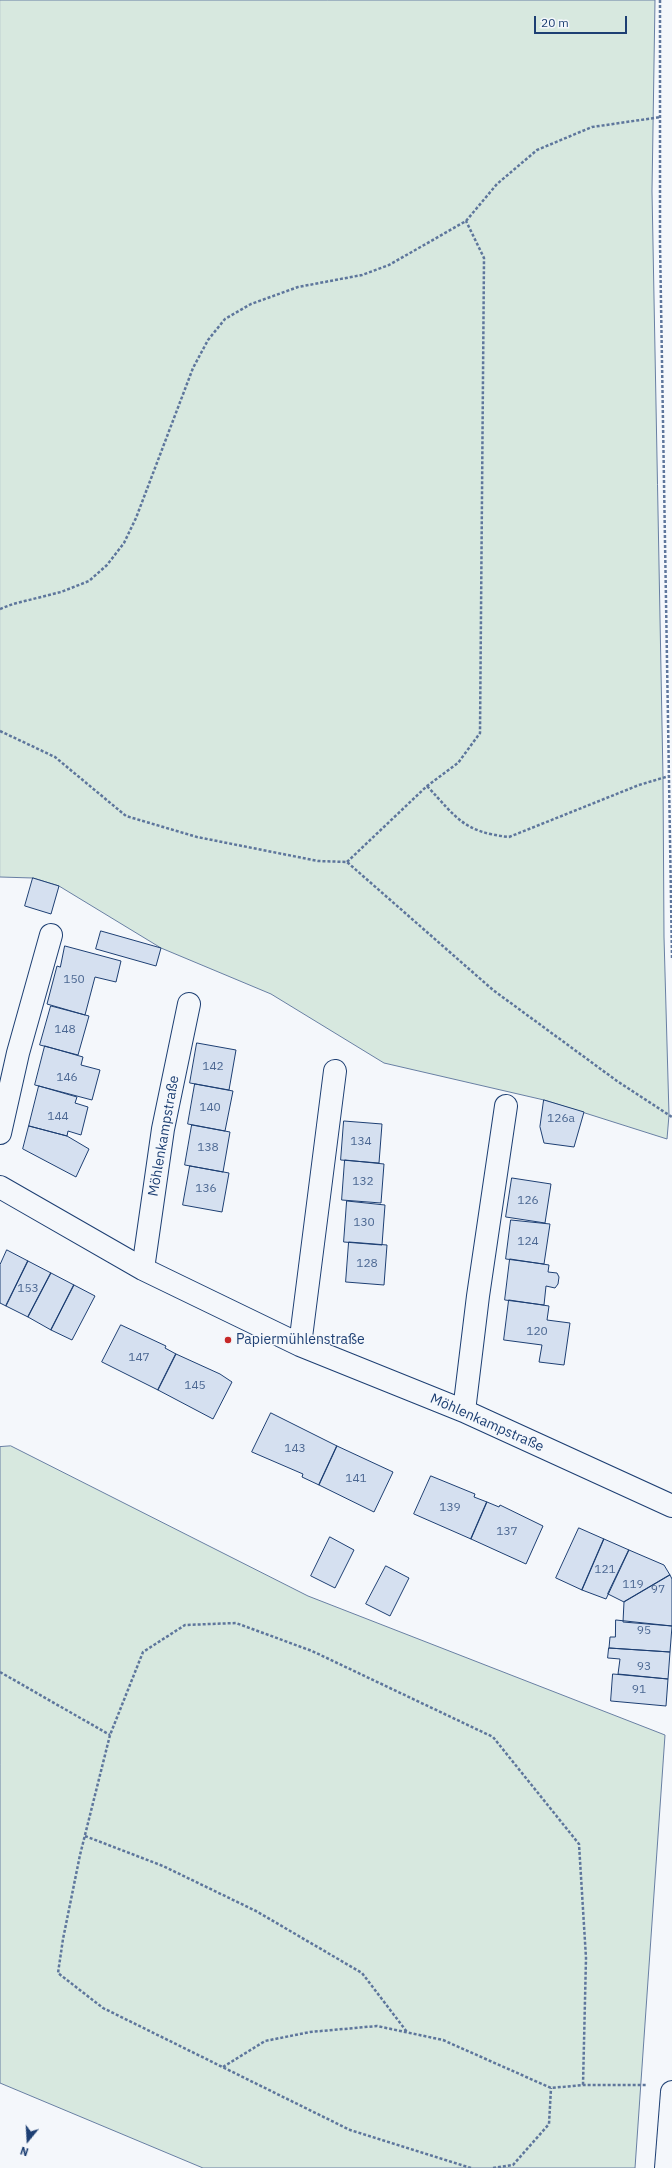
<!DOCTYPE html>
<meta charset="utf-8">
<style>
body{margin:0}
#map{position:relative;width:672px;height:2168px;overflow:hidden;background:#f4f7fb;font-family:"IBM Plex Sans",sans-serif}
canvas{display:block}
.north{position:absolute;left:8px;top:2120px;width:40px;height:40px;-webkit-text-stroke:3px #f4f7fb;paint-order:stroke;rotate:198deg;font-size:11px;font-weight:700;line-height:16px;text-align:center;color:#1d3f73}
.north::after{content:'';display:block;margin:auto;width:14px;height:18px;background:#1d3f73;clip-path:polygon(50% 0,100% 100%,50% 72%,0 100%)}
.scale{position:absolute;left:534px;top:16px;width:93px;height:18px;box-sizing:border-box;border:2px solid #1d3f73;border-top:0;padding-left:5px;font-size:12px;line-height:14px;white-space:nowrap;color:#1d3f73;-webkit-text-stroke:3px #f4f7fb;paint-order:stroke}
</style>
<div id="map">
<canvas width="672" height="2168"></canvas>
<div class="north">N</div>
<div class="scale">20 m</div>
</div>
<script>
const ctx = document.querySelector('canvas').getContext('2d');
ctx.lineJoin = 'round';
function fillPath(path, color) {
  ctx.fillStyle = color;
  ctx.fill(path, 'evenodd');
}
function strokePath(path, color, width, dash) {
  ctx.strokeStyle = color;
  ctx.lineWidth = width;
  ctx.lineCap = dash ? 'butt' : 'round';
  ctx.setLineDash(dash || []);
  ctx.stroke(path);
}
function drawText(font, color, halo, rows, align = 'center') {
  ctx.font = font + ' "IBM Plex Sans",sans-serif';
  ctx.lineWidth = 3;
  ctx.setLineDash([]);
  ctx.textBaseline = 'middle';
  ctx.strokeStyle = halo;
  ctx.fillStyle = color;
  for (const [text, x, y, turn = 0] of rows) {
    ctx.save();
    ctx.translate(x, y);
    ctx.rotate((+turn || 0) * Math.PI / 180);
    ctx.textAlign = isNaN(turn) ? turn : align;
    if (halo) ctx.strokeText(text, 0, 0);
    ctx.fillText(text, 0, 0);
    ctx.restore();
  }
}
const green = new Path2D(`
 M0,0H655L652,191L663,778L664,937L669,1115L667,1139L544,1100L384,1063L271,994L161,948L59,886L33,878L0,877Z
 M11,1446L308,1596L665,1735L635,2168H203L0,2083V1447Z`);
const building = new Path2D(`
 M33,878L59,886L51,914L25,906Z
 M101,931L161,948L156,966L96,949Z
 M65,946L121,961L116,982L95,977L85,1015L47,1004L57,966L60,967Z
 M51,1006L89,1016L78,1055L40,1045Z
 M197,1043L236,1050L229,1090L190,1083Z
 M45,1046L83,1057L81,1065L100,1070L92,1100L35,1085Z
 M195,1084L233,1091L225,1131L188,1124Z
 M39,1086L77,1097L75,1103L88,1107L81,1135L68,1131L67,1136L29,1126Z
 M544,1100L584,1112L574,1147L544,1143L540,1127Z
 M344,1121L382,1124L379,1163L341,1160Z
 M192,1125L230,1132L223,1172L185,1165Z
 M29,1126L67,1136L89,1149L76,1177L23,1149Z
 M345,1160L384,1164L381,1203L342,1200Z
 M190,1166L229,1173L222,1212L183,1205Z
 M512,1178L551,1184L545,1223L506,1217Z
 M347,1201L385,1205L382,1245L344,1242Z
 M511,1220L550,1224L544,1264L506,1259Z
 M349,1242L387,1245L384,1285L346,1282Z
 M7,1250L28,1261L6,1306L0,1303V1265Z
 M510,1259L549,1265L548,1272L557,1273L559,1277L558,1284L555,1288L546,1286L544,1305L505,1300Z
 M28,1261L51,1273L28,1317L6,1306Z
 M51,1273L74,1285L51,1330L28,1317Z
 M74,1285L95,1296L72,1340L51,1330Z
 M509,1300L549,1306L547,1320L570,1323L564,1365L539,1362L542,1345L504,1340Z
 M121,1325L166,1346L165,1348L176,1354L158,1390L102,1362Z
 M176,1354L220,1374L232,1382L213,1419L158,1390Z
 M271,1413L337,1446L319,1485L302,1477L303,1474L252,1452Z
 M337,1446L393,1472L374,1512L319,1485Z
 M431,1476L475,1494L474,1497L487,1502L471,1539L414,1514Z
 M487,1502L499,1507L500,1505L543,1526L526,1564L471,1539Z
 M579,1528L604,1539L582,1590L556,1578Z
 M330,1537L354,1550L335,1588L311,1576Z
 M604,1539L629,1550L606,1599L582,1590Z
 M629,1550L664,1565L670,1575L624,1602L608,1594Z
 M386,1566L409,1578L390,1616L366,1604Z
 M670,1575L672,1579V1626L623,1622L624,1602Z
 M616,1620L672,1626L670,1652L609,1648L610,1637H615Z
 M609,1648L670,1652L668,1679L618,1674L620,1659L608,1658Z
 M613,1674L668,1679L666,1706L611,1701Z`);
const path = new Path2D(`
 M660,0V243L672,958
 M0,609L13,604L61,592L89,581L107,565L124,543L136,518L193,368L208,340L225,319L251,304L298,287L362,275L389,265L466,221L497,184L537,150L592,127L661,117
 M0,731L55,757L126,816L197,837L318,861L347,862L493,990L617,1081L672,1117
 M427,786C457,818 463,832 509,837L639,785L669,776
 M347,862L427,786L458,763L480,733L484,258L466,221
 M0,1672L110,1735
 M85,1836L163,1866L256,1911L362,1973L407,2032
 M223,2067L265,2041L310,2032L377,2026L443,2040L551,2088L583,2085H646
 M471,2168L350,2130L103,2008L58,1973L63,1939L80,1855L110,1735L143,1652L185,1625L236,1623L312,1651L493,1737L579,1844L586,1958L583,2085
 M493,2168L513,2165L549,2124L551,2088`);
const minor = new Path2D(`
 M0,1133L18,1053L51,935
 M0,1187L143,1269L300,1345L464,1411L672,1506
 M143,1269L163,1129L189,1004
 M300,1345L335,1071
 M464,1411L478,1296L506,1106`);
const major = new Path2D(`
 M666,2168L672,2092`);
const markers = [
 [228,1340,4,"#c62828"]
];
const numberNames = [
 ["150",74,980],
 ["148",65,1030],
 ["142",213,1067],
 ["146",67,1078],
 ["140",210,1108],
 ["144",58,1117],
 ["126a",561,1119],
 ["134",361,1142],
 ["138",208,1148],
 ["132",363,1182],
 ["136",206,1189],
 ["126",528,1201],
 ["130",364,1223],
 ["124",528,1242],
 ["128",367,1264],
 ["153",28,1289],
 ["120",537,1332],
 ["147",139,1358],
 ["145",195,1386],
 ["143",295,1449],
 ["141",356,1479],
 ["139",450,1508],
 ["137",507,1532],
 ["121",605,1570],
 ["119",633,1585],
 ["97",658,1590],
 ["95",644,1631],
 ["93",644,1667],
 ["91",639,1690]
];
const streetNames = [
 ["Möhlenkampstraße",164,1136,-80],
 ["Möhlenkampstraße",487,1423,24]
];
const poiNames = [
 ["Papiermühlenstraße",236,1340]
];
fillPath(green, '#d7e8df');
strokePath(green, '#687fa3', 1);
fillPath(building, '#d5e0f0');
strokePath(building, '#1d3f73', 1);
strokePath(minor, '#1d3f73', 24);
strokePath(major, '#1d3f73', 24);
strokePath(path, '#5e769c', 2.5, [3, 2]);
strokePath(minor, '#f4f7fb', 22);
strokePath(major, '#f4f7fb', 22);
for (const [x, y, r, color] of markers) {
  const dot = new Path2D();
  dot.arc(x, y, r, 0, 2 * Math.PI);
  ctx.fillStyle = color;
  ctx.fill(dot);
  strokePath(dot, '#f4f7fb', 1.5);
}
drawText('12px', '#4b6792', null, numberNames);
drawText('14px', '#1d3f73', '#f4f7fb', streetNames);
drawText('14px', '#1d3f73', '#f4f7fb', poiNames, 'left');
</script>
